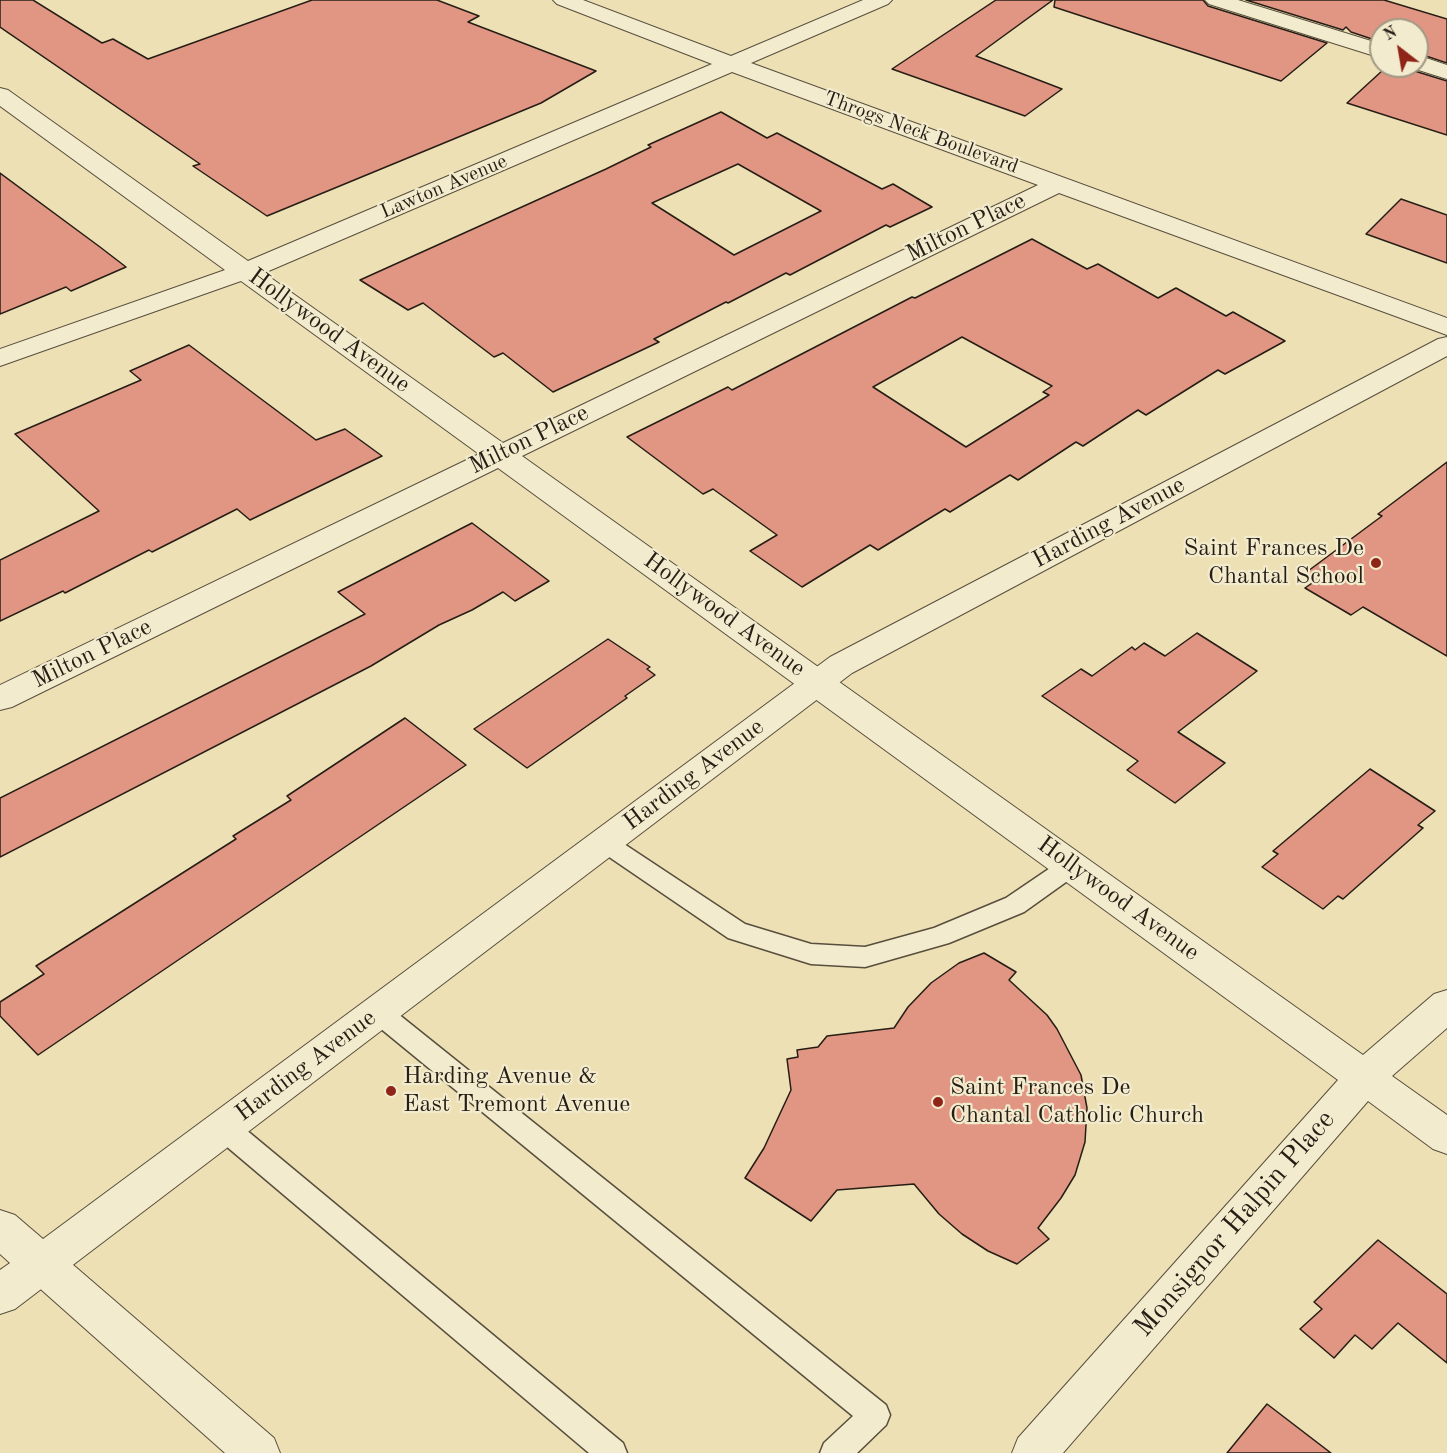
<!DOCTYPE html>
<style>
body{margin:0}
#map{position:relative;width:1447px;height:1453px;overflow:hidden;background:#ede0b4;font-family:"Old Standard TT",serif}
canvas{display:block}
.north{position:absolute;left:1369px;top:18px;width:60px;height:60px;box-sizing:border-box;background:#f3ebce;border:2px solid #a19984;border-radius:50%;rotate:329deg;font-size:16px;font-weight:700;line-height:24px;text-align:center;color:#261d15}
.north::after{content:'';display:block;margin:auto;width:21px;height:27px;background:#8f2418;clip-path:polygon(50% 0,100% 100%,50% 72%,0 100%)}
</style>
<div id="map">
<canvas width="1447" height="1453"></canvas>
<div class="north">N</div>
</div>
<script>
const ctx = document.querySelector('canvas').getContext('2d');
ctx.lineJoin = 'round';
function fillPath(path, color) {
  ctx.fillStyle = color;
  ctx.fill(path, 'evenodd');
}
function strokePath(path, color, width, dash) {
  ctx.strokeStyle = color;
  ctx.lineWidth = width;
  ctx.lineCap = dash ? 'butt' : 'round';
  ctx.setLineDash(dash || []);
  ctx.stroke(path);
}
function drawText(font, color, halo, rows, align = 'center') {
  ctx.font = font + ' "Old Standard TT",serif';
  ctx.lineWidth = 4.5;
  ctx.setLineDash([]);
  ctx.textBaseline = 'middle';
  ctx.strokeStyle = halo;
  ctx.fillStyle = color;
  for (const [text, x, y, turn = 0] of rows) {
    ctx.save();
    ctx.translate(x, y);
    ctx.rotate((+turn || 0) * Math.PI / 180);
    ctx.textAlign = isNaN(turn) ? turn : align;
    if (halo) ctx.strokeText(text, 0, 0);
    ctx.fillText(text, 0, 0);
    ctx.restore();
  }
}
const building = new Path2D(`
 M0,0H33L102,43L113,39L148,59L312,0H437L479,16L468,22L596,71L541,103L267,216L193,166L200,164L0,27Z
 M996,0H1053L976,56L1062,89L1025,116L892,69Z
 M1055,0H1203L1208,6L1327,43L1281,81L1054,7Z
 M1246,0H1384L1447,19V63L1417,53V30H1381V42L1351,32L1346,27L1343,30Z
 M1373,58L1381,60V66H1407L1408,69L1447,81V135L1347,103L1383,70Z
 M721,112L767,138L777,133L882,189L893,184L932,207L890,227L886,225L790,275L786,273L728,303L726,302L654,339L659,342L553,392L503,353L494,357L423,303L408,310L360,280L606,169L651,147L648,145ZM738,164L821,211L734,255L652,203Z
 M0,173L100,247L126,267L71,291L66,287L0,314Z
 M1401,199L1447,215V263L1366,234Z
 M1032,239L1087,269L1098,264L1158,298L1176,288L1226,316L1233,312L1285,341L1225,374L1218,370L1146,415L1138,410L1083,446L1076,442L1018,480L1010,475L950,512L945,509L878,550L870,545L802,587L750,551L777,535L713,489L703,494L627,437L728,387L732,390L912,297L915,298ZM962,337L1052,386L1043,392L1049,395L966,447L873,387Z
 M189,345L316,440L345,429L382,456L250,520L237,509L152,552L149,550L65,593L63,591L0,621V560L99,511L15,434L141,380L130,371Z
 M1447,462V656L1363,607L1351,615L1305,588L1315,581L1304,574L1382,516L1378,514Z
 M472,523L549,581L515,601L503,592L472,610L439,625L371,666L0,857V798L365,614L338,592Z
 M1197,633L1257,671L1178,732L1225,763L1175,803L1127,770L1138,761L1042,696L1081,669L1092,676L1132,647L1135,650L1144,643L1165,656Z
 M608,639L650,667L647,669L655,675L625,696L627,698L527,768L474,729Z
 M405,718L466,765L38,1055L0,1016V1002L44,974L36,966L236,839L233,836L291,800L287,796Z
 M1370,769L1435,811L1418,825L1423,828L1343,899L1338,896L1323,909L1262,867L1278,854L1273,851Z
 M984,953L1016,972L1009,980L1047,1015L1057,1029L1081,1075L1087,1108L1085,1142L1075,1175L1061,1198L1038,1228L1049,1239L1017,1264L988,1251L962,1234L939,1214L914,1184L837,1190L811,1221L745,1178L764,1148L791,1090L787,1059L798,1057L797,1050L818,1047L827,1036L894,1028L908,1007L931,983L959,963Z
 M1378,1240L1447,1294V1363L1398,1323L1372,1349L1355,1335L1334,1358L1300,1329L1322,1309L1314,1302Z
 M1267,1404L1331,1453H1227Z`);
const service = new Path2D(`
 M604,833L612,836L745,924L811,944L865,947L934,928L1006,898L1062,860L1071,857L1080,860L1083,866L1080,872L1024,912L949,943L865,967L811,964L728,938L596,848L592,842L596,836Z
 M378,1002L387,1005L886,1405L890,1415L886,1425L857,1453H820L824,1443L853,1416L369,1019L365,1012L369,1005Z
 M223,1116L233,1119L623,1443L627,1453H589L213,1135L210,1127L213,1119Z`);
const minor = new Path2D(`
 M553,0H583L731,56L863,0H892L888,4L751,63L1447,318V335L1059,193L522,456L1363,1055L1434,994L1447,990V1028L1392,1076L1447,1115V1154L1433,1149L1368,1101L1063,1453H1012L1018,1438L1338,1080L498,468L12,707L0,710V685L479,454L241,281L0,366V349L225,270L0,106V88L8,90L248,261L712,64L557,4ZM732,72L1038,185L503,443L264,273Z
 M1205,0H1238L1381,44V58L1209,4Z
 M1417,55L1447,65V79L1409,67L1417,66Z
 M42,1245L57,1251L274,1438L280,1453H225L27,1277L21,1264L27,1251Z`);
const tertiary = new Path2D(`
 M1447,337V356L852,673L57,1277L15,1309L0,1314V1270L10,1263L0,1254V1210L15,1215L43,1239L830,657L1438,339Z`);
const markers = [
 [1376,563,6,"#8f2418"],
 [391,1091,6,"#8f2418"],
 [938,1102,6,"#8f2418"]
];
const farStreetnames = [
 ["Throgs Neck Boulevard",921,133,20],
 ["Lawton Avenue",444,187,-23]
];
const streetNames = [
 ["Milton Place",966,228,-26],
 ["Hollywood Avenue",329,331,36],
 ["Milton Place",529,440,-26],
 ["Harding Avenue",1109,523,-28],
 ["Hollywood Avenue",724,615,36],
 ["Milton Place",92,654,-26],
 ["Harding Avenue",694,775,-37],
 ["Hollywood Avenue",1118,899,36],
 ["Harding Avenue",306,1066,-37]
];
const poiNames = [
 ["Saint Frances De",1364,549,"right"],
 ["Chantal School",1364,577,"right"],
 ["Harding Avenue &",403,1077],
 ["East Tremont Avenue",403,1105],
 ["Saint Frances De",950,1088],
 ["Chantal Catholic Church",950,1116]
];
const nearStreetnames = [
 ["Monsignor Halpin Place",1235,1224,-49]
];
fillPath(building, '#e09683');
strokePath(building, '#261d15', 1.5);
strokePath(service, '#584e3d', 3);
strokePath(minor, '#584e3d', 2);
strokePath(tertiary, '#584e3d', 2);
fillPath(service, '#f3ebce');
fillPath(minor, '#f3ebce');
fillPath(tertiary, '#f3ebce');
for (const [x, y, r, color] of markers) {
  const dot = new Path2D();
  dot.arc(x, y, r, 0, 2 * Math.PI);
  ctx.fillStyle = color;
  ctx.fill(dot);
  strokePath(dot, '#f3ebce', 2);
}
drawText('20px', '#261d15', '#f3ebce', farStreetnames);
drawText('24px', '#261d15', '#f3ebce', streetNames);
drawText('24px', '#261d15', '#f3ebce', poiNames, 'left');
drawText('28px', '#261d15', '#f3ebce', nearStreetnames);
</script>
